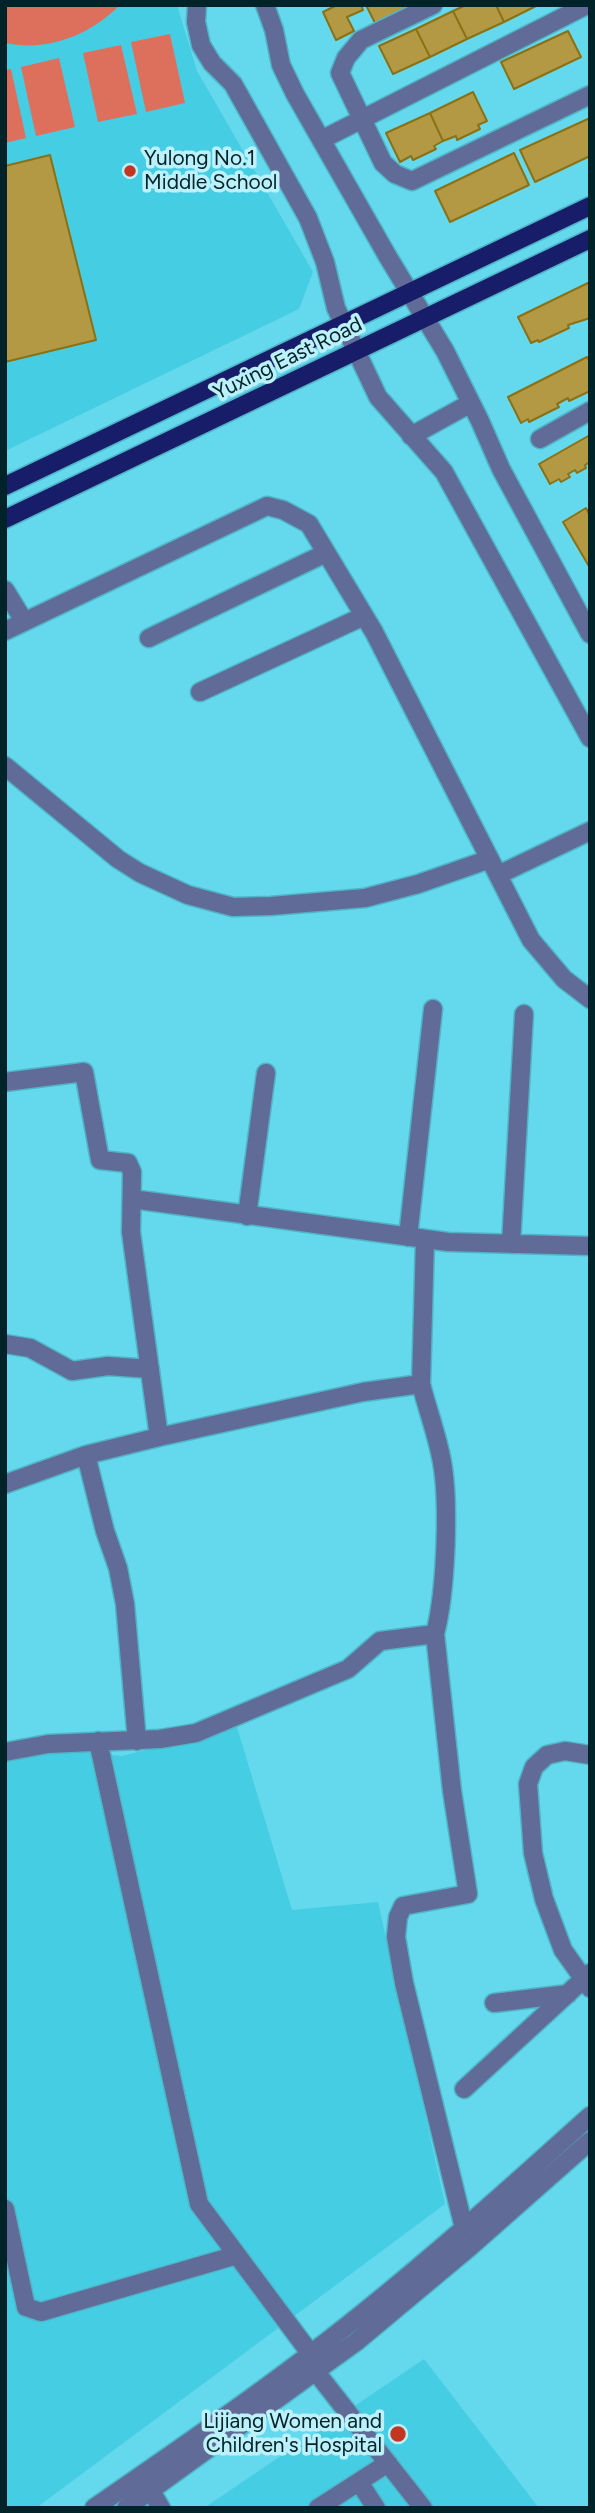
<!DOCTYPE html>
<style>
body{margin:0}
#map{position:relative;width:595px;height:2513px;overflow:hidden;background:#64d8ed;font-family:Figtree,sans-serif}
canvas{display:block}
.frame{position:absolute;inset:0;border:7px solid #00232a;pointer-events:none}
</style>
<div id="map">
<canvas width="595" height="2513"></canvas>
<div class="frame"></div>
</div>
<script>
const ctx = document.querySelector('canvas').getContext('2d');
ctx.lineJoin = 'round';
function fillPath(path, color) {
  ctx.fillStyle = color;
  ctx.fill(path, 'evenodd');
}
function strokePath(path, color, width, dash) {
  ctx.strokeStyle = color;
  ctx.lineWidth = width;
  ctx.lineCap = dash ? 'butt' : 'round';
  ctx.setLineDash(dash || []);
  ctx.stroke(path);
}
function drawText(font, color, halo, rows, align = 'center') {
  ctx.font = font + ' Figtree,sans-serif';
  ctx.lineWidth = 7;
  ctx.setLineDash([]);
  ctx.textBaseline = 'middle';
  ctx.strokeStyle = halo;
  ctx.fillStyle = color;
  for (const [text, x, y, turn = 0] of rows) {
    ctx.save();
    ctx.translate(x, y);
    ctx.rotate((+turn || 0) * Math.PI / 180);
    ctx.textAlign = isNaN(turn) ? turn : align;
    if (halo) ctx.strokeText(text, 0, 0);
    ctx.fillText(text, 0, 0);
    ctx.restore();
  }
}
const built = new Path2D(`
 M5,5H177L197,71L313,272L299,309L5,451Z
 M237,1727L292,1910L378,1902L445,2204L36,2508H5V1761L71,1751L122,1756Z
 M424,2359L539,2508H204Z`);
const green = new Path2D(`
 M5,5H120C90,35 48,52 5,43Z
 M170,34L185,103L146,112L131,42Z
 M121,45L137,114L98,122L83,53Z
 M59,58L75,127L36,136L21,67Z
 M11,69L26,138L5,143V70Z`);
const building = new Path2D(`
 M337,5H361L363,10L347,17L354,31L336,40L323,12Z
 M366,5H418L376,25Z
 M466,5H496L504,22L467,39L453,11Z
 M496,5H538L504,22Z
 M453,11L467,39L430,57L416,29Z
 M416,29L430,57L393,74L379,46Z
 M568,31L581,57L514,89L501,62Z
 M473,92L487,121L478,125L480,129L457,140L456,136L443,141L430,113Z
 M430,113L443,141L434,146L436,149L413,160L411,156L400,162L386,133Z
 M590,118V156L535,182L520,150Z
 M514,153L529,185L450,222L435,191Z
 M50,155L96,340L5,362V166Z
 M590,282V318L568,325L569,328L539,342L538,340L531,343L518,317Z
 M587,357L590,362V391L569,401L568,398L557,404L559,407L529,422L528,419L521,423L508,397Z
 M590,435V462L585,465L586,468L577,473L575,470L568,474L570,477L561,482L559,479L550,484L539,464Z
 M586,508L590,516V568L563,522Z`);
const minor = new Path2D(`
 M197,5L196,22L201,45L212,63L233,84L308,218L325,262L336,308L378,397L444,472L590,738
 M265,5L274,30L281,65L295,94L388,257L445,351L480,421L501,469L590,634
 M433,5L361,40L346,58L340,73L383,163L395,174L412,181L590,95
 M321,140L587,5
 M411,436L471,403
 M540,439L590,411
 M5,590L24,621
 M5,631L267,506L283,510L309,524L374,632L531,940L564,979L590,999
 M149,638L326,553
 M200,692L364,616
 M5,766L118,859L140,873L188,895L233,907L271,906L365,898L418,884L490,859
 M498,875L590,831
 M5,1082L84,1072L100,1160L128,1163L132,1172L131,1232L159,1437L86,1455L5,1484
 M132,1199L448,1242L590,1246
 M247,1216L266,1073
 M408,1237L433,1009
 M511,1244L524,1014
 M5,1344L30,1348L72,1371L108,1366L150,1369
 M421,1384C427,1408 436,1432 441,1457C450,1499 446,1591 435,1634L452,1791L468,1894L403,1906L398,1917L396,1937L404,1983L464,2228
 M159,1437L363,1392L421,1384L425,1239
 M86,1455L105,1531L118,1568L125,1604L137,1741
 M98,1741L199,2204L310,2353
 M5,1752L48,1744L160,1739L196,1733L348,1669L380,1641L435,1634
 M590,1755L565,1751L547,1755L534,1767L528,1784L533,1853L544,1899L563,1950L590,1988
 M494,2003L568,1994
 M464,2089L590,1973
 M5,2209L26,2307L41,2312L237,2255
 M316,2372L423,2508
 M359,2482L376,2508
 M151,2491L161,2508
 M94,2508C178,2450 264,2391 344,2328C429,2261 510,2188 590,2116
 M126,2508L356,2342L471,2246L590,2141
 M318,2508L388,2463`);
const major = new Path2D(`
 M5,486L590,206
 M5,519L590,239`);
const markers = [
 [130,171,7,"#c33722"],
 [398,2434,9,"#c33722"]
];
const poiNames = [
 ["Yulong No.1",144,159],
 ["Middle School",144,183],
 ["Lijiang Women and",382,2422,"right"],
 ["Children's Hospital",382,2446,"right"]
];
const streetNames = [
 ["Yuxing East Road",288,359,-26]
];
fillPath(built, '#45cde4');
fillPath(green, '#dd705d');
fillPath(building, '#b49944');
strokePath(building, '#8b7113', 2);
strokePath(minor, '#50b4c6', 21);
strokePath(major, '#50b4c6', 21);
strokePath(minor, '#606c97', 18);
strokePath(major, '#171d69', 18);
for (const [x, y, r, color] of markers) {
  const dot = new Path2D();
  dot.arc(x, y, r, 0, 2 * Math.PI);
  ctx.fillStyle = color;
  ctx.fill(dot);
  strokePath(dot, '#bcf0fa', 2.5);
}
drawText('21px', '#00232a', '#bcf0fa', poiNames, 'left');
drawText('21px', '#00232a', '#bcf0fa', streetNames);
</script>
